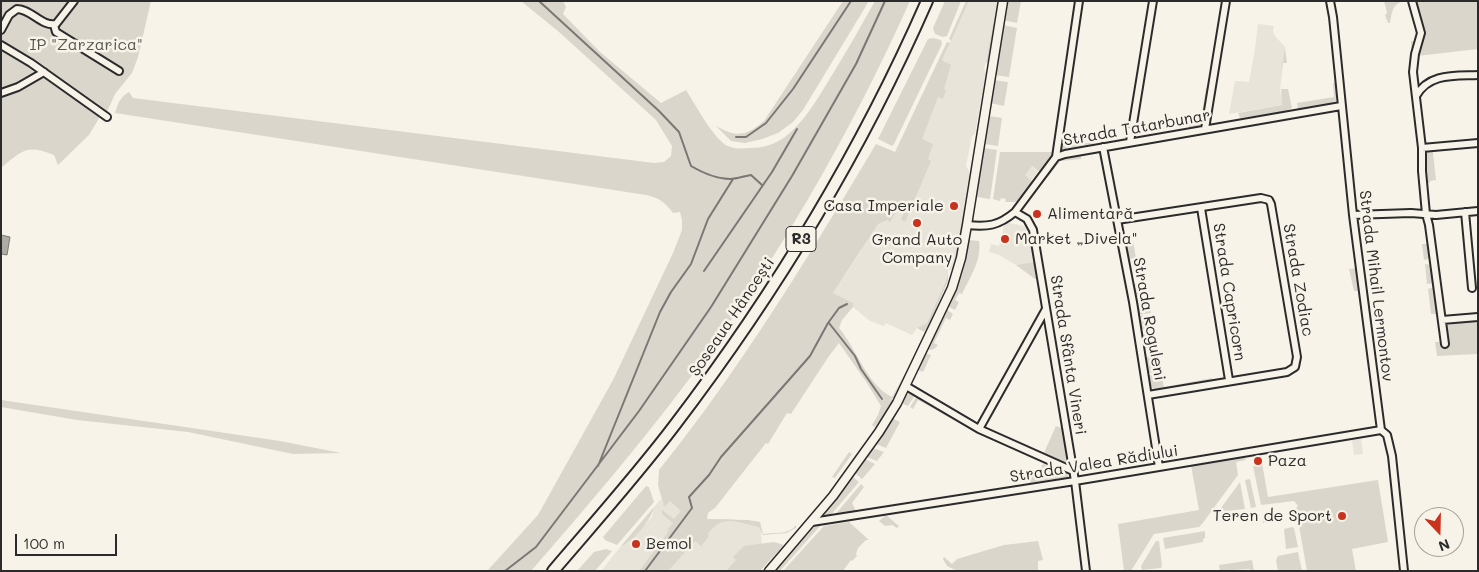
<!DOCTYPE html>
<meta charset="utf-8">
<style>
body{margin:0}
#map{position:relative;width:1479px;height:572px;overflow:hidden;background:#f7f3e8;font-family:Mali,sans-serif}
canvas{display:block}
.frame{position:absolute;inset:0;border:2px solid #2b2b2b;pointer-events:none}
.north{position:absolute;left:1414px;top:507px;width:50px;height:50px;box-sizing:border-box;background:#f7f3e8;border:1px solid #a5a39c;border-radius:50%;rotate:159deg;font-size:14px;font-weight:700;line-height:20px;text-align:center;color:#2b2b2b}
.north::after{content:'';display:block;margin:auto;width:18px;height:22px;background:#c8321e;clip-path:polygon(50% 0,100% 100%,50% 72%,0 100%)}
.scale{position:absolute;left:15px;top:534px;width:102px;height:22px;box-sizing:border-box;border:2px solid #2b2b2b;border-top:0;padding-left:6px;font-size:15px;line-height:18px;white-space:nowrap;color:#2b2b2b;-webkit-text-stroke:4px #f7f3e8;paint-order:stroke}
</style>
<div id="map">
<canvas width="1479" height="572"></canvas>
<div class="frame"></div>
<div class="north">N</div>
<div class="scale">100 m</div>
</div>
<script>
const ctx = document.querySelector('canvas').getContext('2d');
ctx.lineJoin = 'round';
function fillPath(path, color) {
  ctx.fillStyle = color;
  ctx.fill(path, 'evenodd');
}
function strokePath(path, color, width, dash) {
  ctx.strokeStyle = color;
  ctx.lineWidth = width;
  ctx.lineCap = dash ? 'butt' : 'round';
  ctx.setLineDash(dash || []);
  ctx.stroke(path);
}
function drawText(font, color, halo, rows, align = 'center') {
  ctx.font = font + ' Mali,sans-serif';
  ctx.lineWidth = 5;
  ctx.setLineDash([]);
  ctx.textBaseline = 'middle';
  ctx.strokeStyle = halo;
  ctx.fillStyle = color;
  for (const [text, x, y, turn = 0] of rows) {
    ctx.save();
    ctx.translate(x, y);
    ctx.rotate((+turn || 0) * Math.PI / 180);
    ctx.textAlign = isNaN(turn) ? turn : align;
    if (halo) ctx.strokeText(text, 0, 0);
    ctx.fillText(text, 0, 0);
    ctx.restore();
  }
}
const built = new Path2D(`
 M969,1H997L987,60L984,68L986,73L975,134L972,136L966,166L969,171V177L953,269L948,270L947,277L927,323L917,328L912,335L886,323L884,326L870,321L853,307L852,303L833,293L861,251L897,149L946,62L942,60Z
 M1258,24L1274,26L1273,31L1275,36L1285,47L1280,89L1282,105L1229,114L1235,81L1249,82L1255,49Z
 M1031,166L1038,171L1031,181L1024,176Z
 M1005,222L1028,227L1034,262L1016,265L999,255L989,252L991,244L999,246Z
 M1361,439L1363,454L1354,455L1352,440Z
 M676,490L690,508L639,571H601L621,546L628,543L652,517L654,507L661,499L663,504Z
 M707,519H727L760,522L762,544L738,571H661Z`);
const green = new Path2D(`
 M1,1H151L138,57L132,73L115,94L106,114L104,110L89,135L58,165L54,155C26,144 23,150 1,168Z
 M521,1H563L566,7L563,14L600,52L661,103L686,90C697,107 709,131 723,143C730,149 741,149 749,148C762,148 774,145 785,137C804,122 817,100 829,80C845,54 860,28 875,1H910C850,135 775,264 687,382C638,447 585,509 531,571H487L538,515L613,380L673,253L682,230V220L680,212L673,213C665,202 659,198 646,195L115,113C118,103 120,97 129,92L133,98L654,163L664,162L671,156L672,146L656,120L559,32Z
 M843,1H869L803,110L793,122L778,133L762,139L745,143L731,141L716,126C737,138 746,136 764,121Z
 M945,1H961L947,36L943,37L935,34L933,28Z
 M966,1H969L951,41L949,39Z
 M997,1H999L990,60L986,63Z
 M1006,1H1021L1017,23L1003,20Z
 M1384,1H1403C1392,5 1392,12 1390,23H1388L1385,15L1387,13Z
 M1407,1H1478V49L1417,56L1418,86L1415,68L1416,56L1411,57V41H1415L1417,31Z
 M1003,25L1017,28L1009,77L994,75Z
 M933,38L941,40L942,44L894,144L892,146L878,139L928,39Z
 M947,42L950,43L942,60L951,65L944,89L946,90L943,99L938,97L922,139L933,144L928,159L931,161L905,222L901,219L908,203H901L890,222L887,220L878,224L833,293L853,303V307L842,320L839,328C857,349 866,384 892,397L906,372L907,373L895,397L891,399L892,400L879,422L874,427L872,425L878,415L881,406L867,383L839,343L829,356L791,414L787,413L768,444L766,443L715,508L708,513L707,519L748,520L760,522L763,534C775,532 789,535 796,525V528L786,533L763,535L759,527C738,523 722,513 708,534L709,536L701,546L695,541L668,571H639L669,531L667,530L673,523L662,514V510L674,519L681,511L670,501L664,507L658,485L659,470C741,368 809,256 876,144L895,152Z
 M1285,47L1287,63H1282L1281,89H1288L1292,108L1284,112L1240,118L1238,113L1282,105C1280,85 1282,66 1285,47Z
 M994,80L1008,82L1004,106L990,103Z
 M1337,82L1338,94L1336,101L1327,104L1298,109L1297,103L1334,97L1333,83Z
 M1206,88H1209L1203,121L1199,127L1189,129L1188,122L1201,120Z
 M989,116L1002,118L998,146L985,144Z
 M1061,136L1062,143L1064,146L1094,142L1093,145L1064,150L1062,149Z
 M984,148L997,150L990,199L977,197Z
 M1434,150L1433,153L1436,180L1430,181V183H1427L1424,181V154L1426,151Z
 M1000,152H1053L1040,172L1032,166L1025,175L1033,182L1016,202H1005L1006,199L1001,198L1000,201L993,199Z
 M1081,155V159L1060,161L1048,177L1045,176C1057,160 1062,158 1081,155Z
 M964,206L966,208L952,274Z
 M969,240L979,241C982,260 970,277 962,294L959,293L955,300L959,302L955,310L947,306L965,261Z
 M1128,241H1133L1136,258L1129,259L1125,243Z
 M1422,244H1429L1431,258L1424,260Z
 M1034,262L1037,279H1035L1016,265Z
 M1425,264L1431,265L1434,283L1427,284Z
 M1357,268L1359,291H1354L1349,269Z
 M948,269V281L927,329L924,332L917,328L927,323L947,278Z
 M1133,284H1141L1142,297L1136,298Z
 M1435,287L1439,314H1431L1428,289Z
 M1136,303L1150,304L1151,313L1138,315Z
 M946,309L953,314L950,320L946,318L934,343L938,345C935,349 932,351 927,349Z
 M1152,315L1153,325L1140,330L1138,316Z
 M1478,320V354L1437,356L1435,342H1440L1441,346L1448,345L1446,325Z
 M1147,333L1150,347H1157L1144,348L1141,335Z
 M925,353L931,355L923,372L918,370Z
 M1158,355L1161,372L1148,373L1147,357Z
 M1161,374L1164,387L1212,378V381L1159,390C1149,389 1149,384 1148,375Z
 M910,393L915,395L908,406L901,403L905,396Z
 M917,396L951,416L950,418L918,400L913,409L910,407Z
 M1,400L280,441L341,453L293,454L188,432L77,420L1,407Z
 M892,418L900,422L886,448L876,444Z
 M1056,426L1062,428L1068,464L1065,465L1043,455Z
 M873,448L884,452L877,461L867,457Z
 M849,452L852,454L835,478L832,477Z
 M1241,457H1244L1246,460L1236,462L1238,475L1202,524L1199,527L1154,534L1131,571H1124L1118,524L1199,510L1191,465Z
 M865,459L875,464L862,479L855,473Z
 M1257,463H1262L1268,497L1378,480L1388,542L1352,549L1356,571H1307L1299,526L1301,523L1298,520L1300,517L1297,514L1299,512L1296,508L1298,506L1294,501L1261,505L1253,466L1257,465Z
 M1043,464L1067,473L1069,477L1029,483L1036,468L1040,469Z
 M852,476L859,482L829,517H825L824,515Z
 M1250,479L1256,507L1251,508L1245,480Z
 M1240,482L1245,509L1218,512Z
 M861,484L864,487L852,503L856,511L859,510V512L834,516Z
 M646,486L649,487L654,502L617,545L605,540L603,537Z
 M654,507C652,519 632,543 621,546Z
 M1273,514L1276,516L1277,520L1263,523L1262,515Z
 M886,515L899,526L897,528L892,525L885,526L879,521Z
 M849,522L869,540H866L858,548L856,554L857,556L852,561L851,560L843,571H783L824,526Z
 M821,525L780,571H775L815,526Z
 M1292,527L1294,528L1298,547L1286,549L1284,529Z
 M1205,531V538L1203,539V542L1165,549L1163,538Z
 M1038,541L1043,560L1038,561V571H957L947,566L943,559L944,557L952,564L957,559L1004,545Z
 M1156,541H1159L1162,566L1161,568L1142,570L1141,566Z
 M774,542L784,545L760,571H726L736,560L733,557L744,546Z
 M606,549L612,551L595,571H577L594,552Z
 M1298,552L1302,571H1278L1276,560L1278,556Z
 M1252,560L1254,571L1249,569L1220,571L1219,565Z`);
const water = new Path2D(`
 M1,235L10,237L7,255L1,254Z`);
const stream = new Path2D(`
 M539,1L659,111L679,132L691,166C703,173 716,179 730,179C737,179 744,176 751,175L762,185
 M736,137H746L766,123L793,89L851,1
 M704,271L772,172L797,129
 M829,323L855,356L861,369L882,399
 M598,466L660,312L671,292L691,264L708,219L733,179
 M505,571L536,547L639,411L711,307L792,176L856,64L885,1
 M645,571L692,508L689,497L709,475L721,457L810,356L828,323L839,308L847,304`);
const minor = new Path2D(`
 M1330,1L1333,17L1353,215L1381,430L1387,435L1392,456L1404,571
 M1412,1L1421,33L1415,54L1413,72L1422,148V171L1426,214L1429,225L1445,344
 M54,25L56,32L119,71
 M1,30L9,15L17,9C31,9 42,27 56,24L74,1
 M1,45L31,63L107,117
 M1,93L18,87L44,72
 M1416,96C1429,73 1454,76 1478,75
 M1205,129L1226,1
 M1130,142L1153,1
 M1103,147L1133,302L1159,467
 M1422,148L1478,143
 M1056,157L1079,1
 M1201,208L1229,380
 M1015,212L1027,219L1033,230L1075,481L1086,571
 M1465,212L1472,288
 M1353,215L1411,213L1436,215L1478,211
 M1117,220L1261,198L1269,200L1271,204L1297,357L1295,367L1287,372L1148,395
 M967,225C988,227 998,226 1015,212L1056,157L1065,154L1341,106
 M1442,320L1478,317
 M906,386L979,429L1073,471
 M979,429L1046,309
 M812,522L1075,481L1381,430`);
const tertiary = new Path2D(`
 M769,571L833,496L879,432L897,403L952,288L961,258L967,225L1003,1`);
const trunk = new Path2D(`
 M553,571C594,523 636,476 674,426C774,295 861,152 927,1`);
const markers = [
 [954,206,5,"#c8321e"],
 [1037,214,5,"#c8321e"],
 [917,223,5,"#c8321e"],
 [1005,239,5,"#c8321e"],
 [1258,461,5,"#c8321e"],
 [1342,516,5,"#c8321e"],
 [636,544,5,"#c8321e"]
];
const shields = [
 [801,239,30]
];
const shieldNames = [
 ["R3",801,239]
];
const parkNames = [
 ["IP \"Zarzarica\"",86,45]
];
const streetNames = [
 ["Strada Tatarbunar",1137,128,-10],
 ["Strada Zodiac",1298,280,80],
 ["Strada Mihail Lermontov",1376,286,83],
 ["Strada Capricorn",1229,292,81],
 ["Șoseaua Hâncești",732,317,-56],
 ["Strada Roguleni",1149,319,80],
 ["Strada Sfânta Vineri",1068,355,81],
 ["Strada Valea Rădiului",1094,464,-9]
];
const poiNames = [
 ["Casa Imperiale",944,206,"right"],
 ["Alimentară",1047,214],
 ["Market „Divela\"",1015,239],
 ["Grand Auto",917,240,"center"],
 ["Company",917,258,"center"],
 ["Paza",1268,461],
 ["Teren de Sport",1332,516,"right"],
 ["Bemol",646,544]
];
fillPath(built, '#e8e4da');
fillPath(green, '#dad6cc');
fillPath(water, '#afaca4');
strokePath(water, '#7a7874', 1);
strokePath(stream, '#7a7874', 2);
strokePath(minor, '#2b2b2b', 10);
strokePath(tertiary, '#2b2b2b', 11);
strokePath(trunk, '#2b2b2b', 14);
strokePath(minor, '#f7f3e8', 6);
strokePath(tertiary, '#f7f3e8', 8);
strokePath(trunk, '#f7f3e8', 10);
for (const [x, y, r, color] of markers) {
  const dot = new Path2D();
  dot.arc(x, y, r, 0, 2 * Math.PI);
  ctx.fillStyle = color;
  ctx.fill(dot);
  strokePath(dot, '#f7f3e8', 2);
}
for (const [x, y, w] of shields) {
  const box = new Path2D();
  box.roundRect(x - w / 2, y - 12.5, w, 25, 4);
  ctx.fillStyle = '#f7f3e8';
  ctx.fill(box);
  strokePath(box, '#2b2b2b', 1);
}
drawText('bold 15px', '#2b2b2b', null, shieldNames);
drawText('16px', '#575653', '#f7f3e8', parkNames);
drawText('16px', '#2b2b2b', '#f7f3e8', streetNames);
drawText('16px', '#2b2b2b', '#f7f3e8', poiNames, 'left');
</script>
